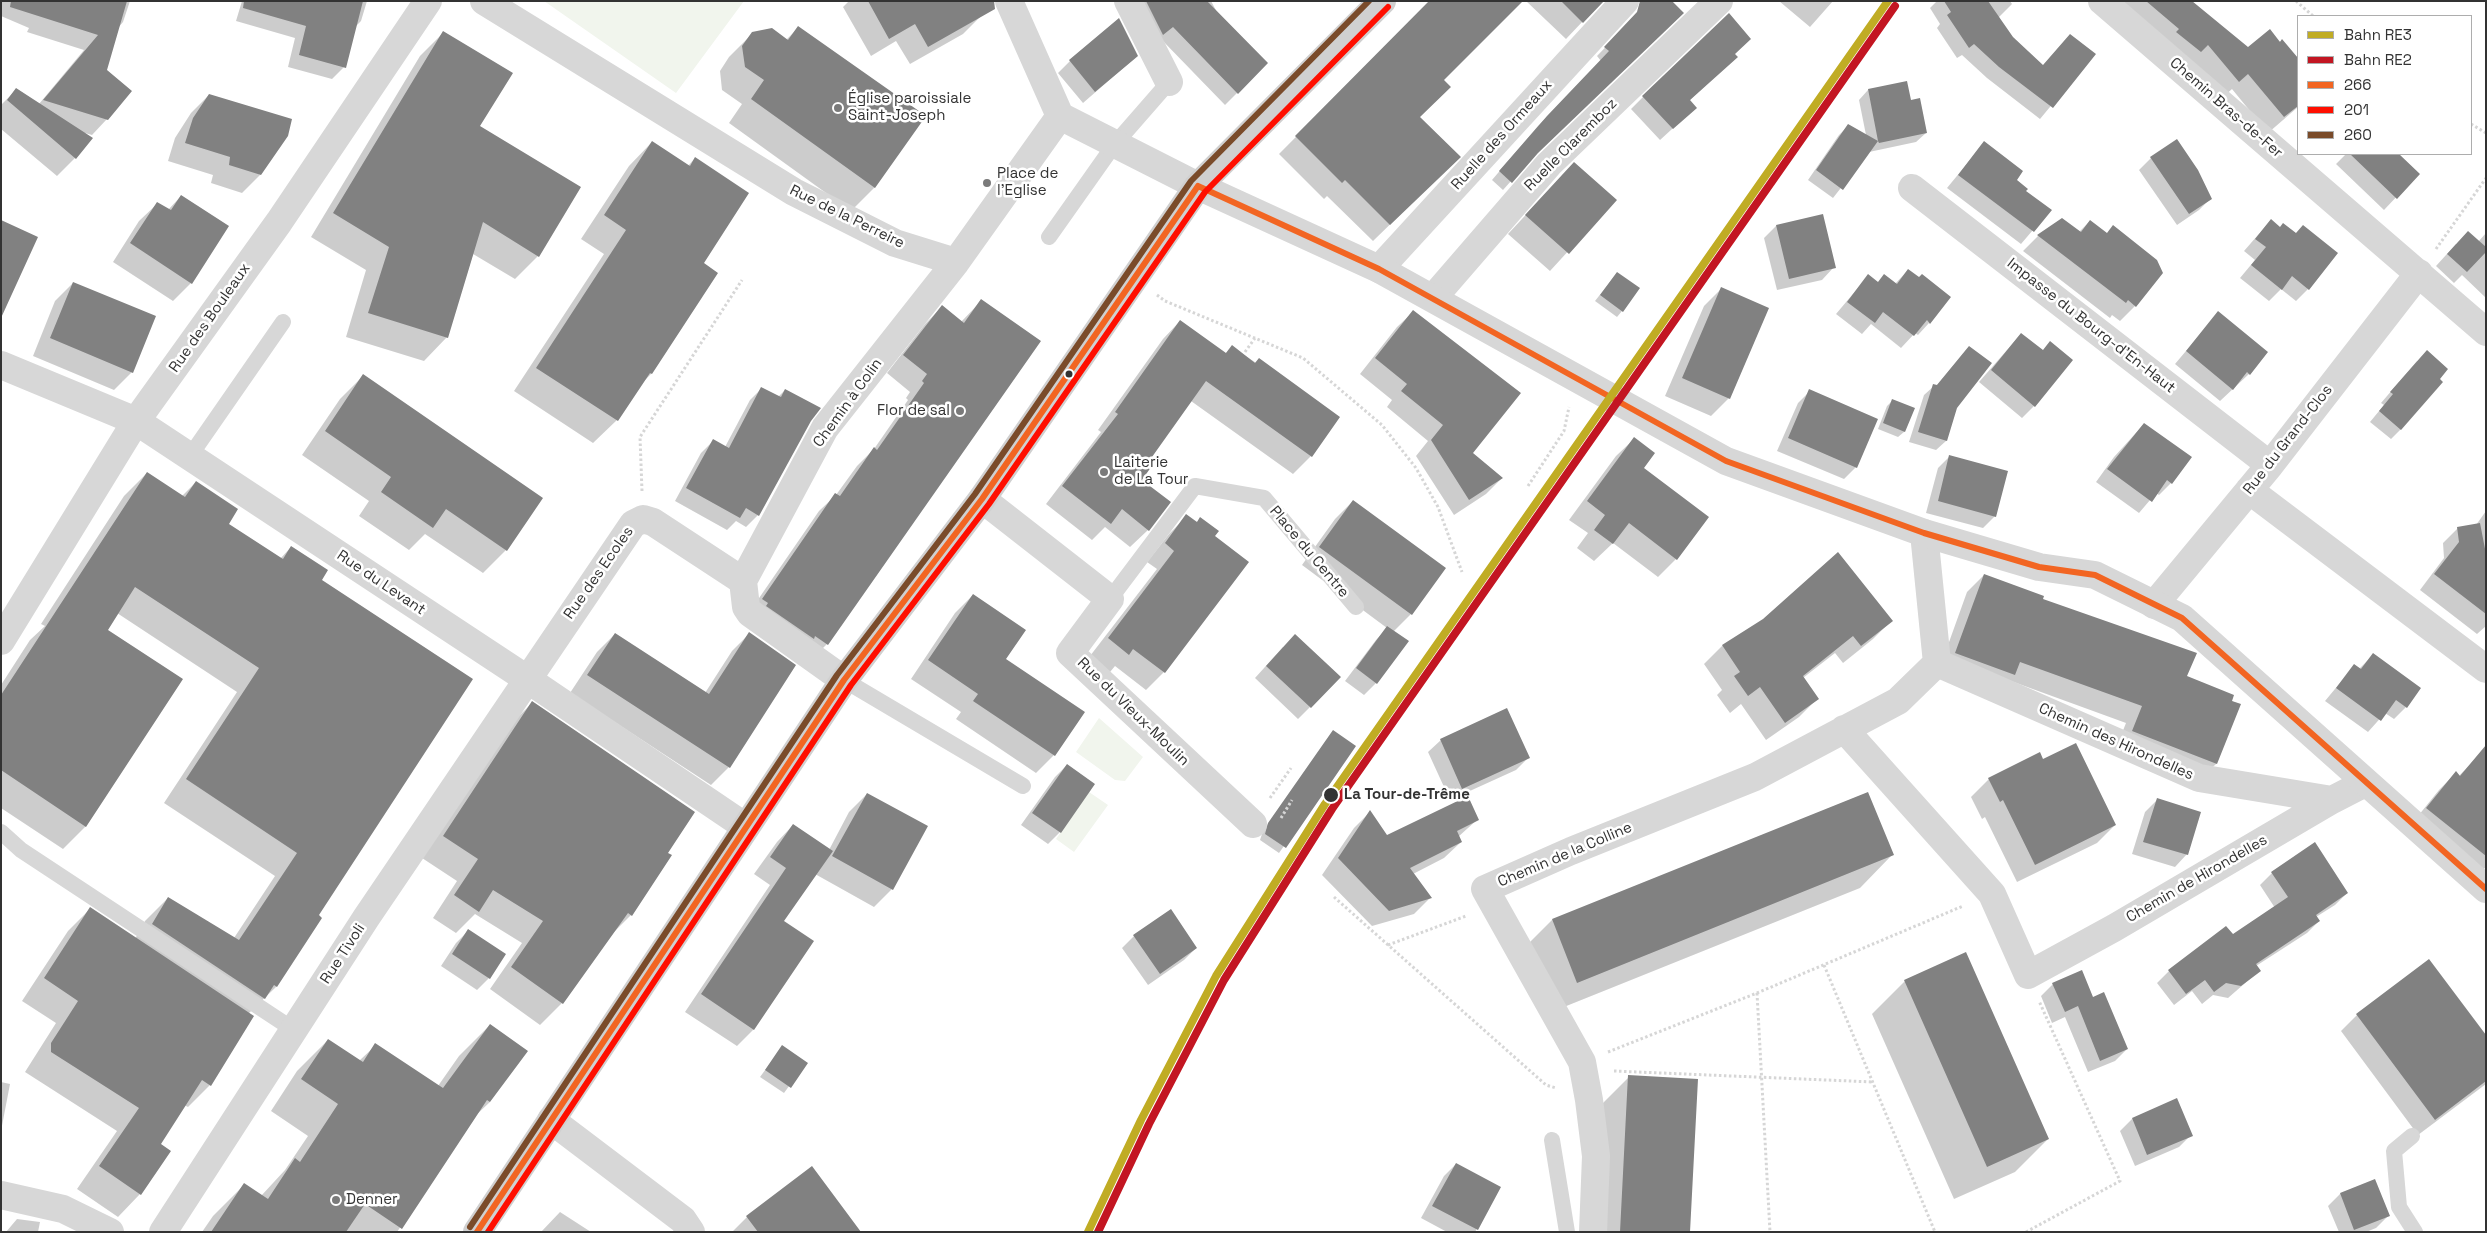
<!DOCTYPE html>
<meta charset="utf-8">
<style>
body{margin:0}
#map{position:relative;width:2487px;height:1233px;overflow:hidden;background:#fff;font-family:"Space Grotesk",sans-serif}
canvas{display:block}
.frame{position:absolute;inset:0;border:2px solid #333;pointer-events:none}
.legend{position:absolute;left:2297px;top:15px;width:175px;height:140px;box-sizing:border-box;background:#fff;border:1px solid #adadad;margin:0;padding:6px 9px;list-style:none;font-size:15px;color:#333}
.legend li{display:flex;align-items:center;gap:10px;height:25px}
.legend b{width:25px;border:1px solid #adadad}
</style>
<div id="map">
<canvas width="2487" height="1233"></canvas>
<div class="frame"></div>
<ul class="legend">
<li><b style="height:6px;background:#c0ac24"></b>Bahn RE3</li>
<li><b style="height:6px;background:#c31622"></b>Bahn RE2</li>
<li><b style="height:6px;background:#f26522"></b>266</li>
<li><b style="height:6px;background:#ff0f00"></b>201</li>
<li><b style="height:6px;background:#7a4b2a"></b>260</li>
</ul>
</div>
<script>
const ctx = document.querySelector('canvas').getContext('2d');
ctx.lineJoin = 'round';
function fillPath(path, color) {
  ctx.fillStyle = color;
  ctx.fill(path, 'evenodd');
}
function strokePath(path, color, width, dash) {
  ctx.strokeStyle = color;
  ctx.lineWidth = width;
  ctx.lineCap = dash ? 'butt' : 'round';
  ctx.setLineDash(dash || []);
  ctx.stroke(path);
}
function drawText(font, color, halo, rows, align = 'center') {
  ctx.font = font + ' "Space Grotesk",sans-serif';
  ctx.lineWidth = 5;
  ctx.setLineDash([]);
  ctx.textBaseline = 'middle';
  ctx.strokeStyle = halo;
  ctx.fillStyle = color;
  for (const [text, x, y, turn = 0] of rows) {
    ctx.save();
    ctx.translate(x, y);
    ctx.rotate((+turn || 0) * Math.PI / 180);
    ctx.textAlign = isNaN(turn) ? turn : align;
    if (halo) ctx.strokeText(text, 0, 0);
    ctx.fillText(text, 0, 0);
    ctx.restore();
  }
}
const green = new Path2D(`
 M544,1H744L676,93Z
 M1099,718L1143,757L1125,781L1115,780L1076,752Z
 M1089,792L1108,805L1074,852L1056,839Z`);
const shadow = new Path2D(`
 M1,1H130L123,22L118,28L105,70L107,119L92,135L85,133L75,158L57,176L1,129V105L17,89L39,104L84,50L27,32L29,28L1,16Z
 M242,1H367L361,21L355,27L344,67L332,79L288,67L295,38L236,21Z
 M849,1H972L981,16L963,34L910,64L896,41L871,56L843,7Z
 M1128,1H1211L1219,16L1267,63L1225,105L1160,38Z
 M1431,1L1442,80L1419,117L1442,174L1373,241L1327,196L1324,199L1279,154Z
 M1526,1H1602L1566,39Z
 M1650,1L1535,154L1503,190L1492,180L1538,126L1601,61L1597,56Z
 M1779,1H1833L1810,27Z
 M1937,1H2010L2012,4L1998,18L2012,38L2042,66L2094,54L2040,119L1987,78L1962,55L1957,58L1937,28L1940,24L1930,8Z
 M2111,1H2190L2248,49L2282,41L2298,60V107L2268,133L2232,89L2222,98Z
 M799,27L875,187L851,211L729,123L742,104L722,90L720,71L729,57L753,33L786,40Z
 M443,33L479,127L538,256L515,279L473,254L447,337L424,361L346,337L366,270L311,237L420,56Z
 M1734,54L1736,57L1689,101L1683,119L1660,140L1631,109L1643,97Z
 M1137,56L1083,103L1058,73L1070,61Z
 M1868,90L1910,101L1926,133L1916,142L1869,152L1833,198L1808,180L1839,135L1849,125L1866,135L1859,100Z
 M209,95L260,175L242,193L211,183L213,175L168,161L175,138L191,113Z
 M652,142L688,166L695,158L702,264L651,374L640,385L617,420L593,443L514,391L604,254L581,239L629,166Z
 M1984,143L2024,191L2050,210L2021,244L1947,188Z
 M2346,154H2397L2418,174L2384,210L2336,164Z
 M2151,158L2211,198L2199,210L2177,225L2139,170Z
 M1574,163L1615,200L1550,271L1508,234Z
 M181,196L191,283L173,301L113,262L139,221L158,203L168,210Z
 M1822,216L1834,267L1822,280L1777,290L1764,238L1776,226Z
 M2062,219L2079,232L2090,221L2135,306L2120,321L2112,315L2110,318L2023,251L2038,236Z
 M2271,220L2308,289L2296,301L2281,289L2269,301L2240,278L2255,260L2244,251Z
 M2486,233V298L2462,275L2454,283L2436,266L2456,244L2478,242Z
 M1908,270L1929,323L1918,335L1915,333L1901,348L1871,324L1862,334L1836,314L1868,276L1877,283L1895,284Z
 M1617,273L1622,311L1617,317L1595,301Z
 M73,283L132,372L114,390L33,356L55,301Z
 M1722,288L1729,398L1711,416L1665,396L1704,306Z
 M982,300L827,644L810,661L746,617L819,511L836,495L857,466L874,449L908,400L906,398L910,392L887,373L925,324L942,307L961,322Z
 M1413,312L1471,454L1502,478L1486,494L1454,515L1416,456L1428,441L1387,407L1392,400L1360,374L1397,327Z
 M2218,313L2266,352L2249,374L2220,401L2175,364Z
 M1180,321L1225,354L1232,347L1338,417L1311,456L1293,474L1191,401L1151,457L1140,480L1148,530L1130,547L1105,527L1092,540L1046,504L1101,432L1098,430L1163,339Z
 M2021,334L2034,406L2022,418L1979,382Z
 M1969,347L1956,407L1946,441L1936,450L1909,442L1924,395L1934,386H1936Z
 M2417,361L2401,429L2391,439L2370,422L2384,405L2381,403Z
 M363,376L506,550L483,573L425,534L409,550L359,516L369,501L302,455L340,399Z
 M762,388L778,397L785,390L810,420L758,515L746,527L736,521L727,530L675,501L701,453L713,441L725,447L750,400Z
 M1810,391L1856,467L1844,479L1777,451L1798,403Z
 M1893,400L1913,409L1904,432L1898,437L1878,429L1887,406Z
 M2144,424L2171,483L2159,495L2156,493L2139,513L2096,482L2114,457Z
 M1634,439L1642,468L1676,559L1658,577L1613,543L1594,561L1577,548L1588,533L1569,520L1616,456Z
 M1950,456L1995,516L1983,528L1926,513L1938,468Z
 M147,473L182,496L196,482L227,524L280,559L291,547L320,580L317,916L320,918L276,987L249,1013L210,1085L188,1107L184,1105L159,1144L140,1194L118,1217L77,1189L117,1131L25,1072L56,1023L22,1001L68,931L90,909L135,939L145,921L168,898L234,938L275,876L164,803L237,692L117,613L106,630L86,826L63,849L1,808V685L30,640L45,626L41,624L124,496Z
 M1353,501L1444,569L1411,614L1393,632L1376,683L1364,695L1345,681L1376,640L1387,628L1302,565L1335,519Z
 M2486,511V626L2477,634L2420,590L2444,558L2443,543L2458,528L2476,525Z
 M1187,516L1196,523L1201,518L1213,537L1164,672L1146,690L1115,666L1110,672L1090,656L1157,569L1147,562L1169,534Z
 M1984,575L2042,599L2239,705L2216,764L2199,780L2116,748L2126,723L2008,680L1939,670L1967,592Z
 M973,595L1054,755L1036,773L956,719L961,712L911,679L955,613Z
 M1763,620L1891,621L1873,639L1843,663L1835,653L1803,678L1817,699L1799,717L1766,740L1741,704L1730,713L1717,695L1722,690L1704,664L1722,646Z
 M750,633L729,767L711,785L570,693L597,652L615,634L705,693L732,651Z
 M1283,647L1310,707L1298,719L1255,678Z
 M2373,655L2406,707L2394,719L2385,713L2368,732L2325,701L2354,666L2359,669Z
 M532,703L667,853L631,915L609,937L562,1003L540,1025L490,989L522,943L475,914L456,933L433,918L457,881L422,858L510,725Z
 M1507,710L1528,758L1516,770L1450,800L1428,752L1441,740Z
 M1333,732L1354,747L1279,853L1260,840L1263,831Z
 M2476,758L2486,766V867L2474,878L2410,826L2439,790L2456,773L2459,776Z
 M2043,761L2115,825L2097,843L2017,882L1985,817L1982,819L1971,797L1989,779Z
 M1067,765L1060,832L1048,844L1021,825L1055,777Z
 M1867,793L1892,855L1860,888L1544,1015L1519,953L1552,920Z
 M867,794L892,889L874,907L815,874L783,921L812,941L753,1030L737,1046L685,1012L770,885L754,874L777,842L793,825L829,850L849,812Z
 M2157,800L2187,854L2175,867L2132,854L2145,812Z
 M1370,812L1387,837L1478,819L1458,837L1461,842L1444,858L1413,874L1430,898L1414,914L1372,926L1322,875L1354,828Z
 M2272,873L2347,893L2335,905L2316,917L2319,921L2307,933L2256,966L2259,971L2228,998L2213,995L2202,1004L2192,991L2174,1005L2157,983L2169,971L2233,936L2275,908L2260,885Z
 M1170,911L1196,948L1184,960L1148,985L1122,948L1134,936Z
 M468,931L489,978L477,990L441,966L456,943Z
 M1905,981L2048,1139L2015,1172L1954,1199L1872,1014Z
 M2053,984L2092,999L2127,1049L2115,1061L2088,1072L2065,1017L2052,1023L2041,996Z
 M2357,1015L2486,1037V1084L2418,1135L2341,1031Z
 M490,1025V1102L474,1117L397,1232H202L213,1216L244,1185L261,1196L285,1170L308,1136L271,1111L297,1071L328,1040L359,1061L376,1045L438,1086L459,1056Z
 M782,1047L806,1063L784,1093L760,1077Z
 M1629,1077L1689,1232H1590L1596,1110Z
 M1,1082L10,1084L1,1131Z
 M2132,1119L2191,1135L2179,1147L2135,1166L2120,1131Z
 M1456,1164L1500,1188L1475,1232H1447L1421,1218L1444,1176Z
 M2374,1181L2388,1216L2376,1228L2366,1232H2339L2328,1206L2340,1194Z
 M560,1212L591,1232H541Z
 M747,1217L852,1232H732Z
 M17,1219L40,1222L38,1232H6Z`);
const building = new Path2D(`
 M11,1H127L107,70L132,91L108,120L43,100L98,35L10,7Z
 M244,1H363L346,68L299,55L306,26L243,8Z
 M868,1H994L995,9L928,47L915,24L889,39Z
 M1146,1H1207L1268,63L1238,94L1173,27L1163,35Z
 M1429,1H1523L1444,80L1451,87L1420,117L1461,157L1390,225L1345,180L1342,183L1295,136Z
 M1561,1H1604L1583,23Z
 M1640,1H1672L1684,13L1538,153L1512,183L1499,171L1547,116L1609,51L1604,47L1637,12Z
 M1944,1H1988L2013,37L2043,65L2070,34L2096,54L2053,108L1999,67L1974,44L1969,48L1947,15L1951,12Z
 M2146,1H2192L2248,47L2270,29L2280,42L2282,39L2298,58V106L2284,117L2248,74L2239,82L2208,45L2201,52L2176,32L2179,29Z
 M1729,13L1751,39L1735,54L1738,57L1690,100L1697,108L1673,129L1642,96Z
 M1119,18L1138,56L1095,92L1069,60Z
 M798,26L926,116L875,188L751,99L764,80L745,67L742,46L752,32L772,28L788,40Z
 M443,31L513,73L480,126L581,187L539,257L483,222L448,338L368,313L389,247L333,213Z
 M1907,81L1911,100L1920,98L1927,133L1879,143L1878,141L1843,190L1816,170L1848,124L1878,141L1868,89Z
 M16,88L93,138L76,159L7,100Z
 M209,94L292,119L288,136L261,175L229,165L230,157L185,143L193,118Z
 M2177,139L2198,170L2212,199L2189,214L2150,157Z
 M652,141L690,166L695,157L749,193L704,263L718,273L652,374L650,373L618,421L536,368L626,230L604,215Z
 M1984,141L2023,171L2017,180L2028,189L2026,191L2052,210L2034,232L1958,175Z
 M2350,154H2399L2420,174L2397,199Z
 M1574,162L1617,200L1569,254L1525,215Z
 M181,195L229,226L192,284L130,243L157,202L171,210Z
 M1823,214L1836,268L1789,279L1776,225Z
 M2062,218L2081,232L2090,220L2107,233L2113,225L2157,260L2163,273L2136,307L2128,300L2126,303L2037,235Z
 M2271,219L2280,227L2283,223L2296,233L2303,225L2338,253L2309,290L2292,276L2282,290L2251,265L2266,247L2255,239Z
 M1,220L38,237L1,318Z
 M2468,231L2486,247V252L2467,272L2447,254Z
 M1908,269L1919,277L1922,274L1951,297L1930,324L1927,320L1914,336L1883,312L1875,323L1847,302L1868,274L1878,282L1884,274L1897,284Z
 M1617,272L1640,288L1623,312L1600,295Z
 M73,282L156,316L133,373L50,338Z
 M1721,287L1769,308L1730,399L1682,378Z
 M981,299L1041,341L828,645L815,636L814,639L766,606L768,603L762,599L835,493L840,496L874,447L877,450L924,383L922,381L927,374L903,355L942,305L964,323Z
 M1413,310L1521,393L1473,453L1503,478L1469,500L1431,440L1443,425L1401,391L1407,384L1375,358Z
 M2218,311L2268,352L2250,375L2247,372L2233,390L2186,351Z
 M1180,320L1226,353L1232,345L1255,363L1259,358L1340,417L1312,457L1206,381L1152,457L1156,460L1142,480L1171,502L1149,531L1122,509L1111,524L1062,486L1118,414L1115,412Z
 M2021,333L2043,350L2050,341L2073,360L2035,407L1991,370Z
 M1969,346L1992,363L1957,408L1947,441L1918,432L1933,384L1937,385Z
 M2427,350L2448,369L2440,379L2443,382L2401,430L2379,411L2393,394L2390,392Z
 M363,374L543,498L507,551L446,509L433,528L381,492L391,477L325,431Z
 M761,387L781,397L785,389L821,408L811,421L759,516L746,508L740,518L686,488L713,439L729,448Z
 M1809,389L1878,419L1857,468L1788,438Z
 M1892,399L1915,408L1905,432L1883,423Z
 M2144,423L2192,457L2172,484L2167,480L2152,502L2107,469Z
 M1634,437L1655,453L1644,468L1709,517L1677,560L1629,523L1613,544L1594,530L1605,515L1587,501Z
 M1949,455L2008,471L1996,517L1938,501Z
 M147,472L185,497L196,481L238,509L229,524L283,559L291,546L328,570L322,580L473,679L319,915L322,918L277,987L274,985L265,999L152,924L168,897L239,940L297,853L186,779L259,668L135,587L108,630L183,679L86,827L1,770V695Z
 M1353,500L1446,568L1412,615L1319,547Z
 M1186,514L1197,522L1200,517L1219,531L1215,536L1249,562L1165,673L1133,649L1129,655L1108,638L1174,551L1165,543Z
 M2480,523L2486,554V614L2434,574L2459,542L2457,527Z
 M1838,552L1893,621L1861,646L1853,636L1803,676L1819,699L1785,723L1760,687L1748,696L1734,676L1740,672L1722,645L1763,619Z
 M1984,574L2044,596L2043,599L2197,653L2187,676L2234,695L2232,701L2241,704L2217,764L2132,731L2142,706L2020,662L2015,675L1955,653Z
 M973,594L1026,630L1006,659L1085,712L1055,756L973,701L978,694L928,660Z
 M1387,626L1409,641L1377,684L1356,668Z
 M749,632L796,665L730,768L587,675L615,633L709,694Z
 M1295,634L1341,677L1311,708L1266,666Z
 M2373,653L2421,688L2407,708L2396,700L2381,721L2336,688L2354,664L2361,669Z
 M532,701L695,812L668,853L672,855L632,916L628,913L563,1004L511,967L543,921L493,890L479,912L454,895L478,859L443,836Z
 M1507,708L1530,758L1462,789L1440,739Z
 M1333,730L1356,746L1286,848L1265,834L1268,823Z
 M2076,743L2116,825L2035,865L2003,800L2000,802L1988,778L2040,752L2043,759Z
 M2486,745V856L2426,808L2456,771L2460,776Z
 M1067,764L1095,784L1061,833L1032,813Z
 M1868,792L1894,855L1577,983L1552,919Z
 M867,793L928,826L893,890L832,856Z
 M1468,796L1479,820L1457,831L1462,842L1410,868L1432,898L1389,911L1338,858L1370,810L1387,835Z
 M2157,798L2201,812L2188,855L2143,842Z
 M793,824L833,851L784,921L814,941L754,1030L701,994L786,868L770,857Z
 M2315,842L2348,893L2316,915L2320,921L2256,964L2261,971L2241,986L2226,983L2214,992L2205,980L2186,994L2168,970L2226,926L2233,934L2288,897L2271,872Z
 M90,907L254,1016L211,1086L202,1080L161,1144L171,1151L141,1195L99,1166L139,1108L51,1052V1043L78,1001L44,978Z
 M1171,909L1197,948L1160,974L1133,935Z
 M468,929L506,954L490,979L452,954Z
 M1966,952L2049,1139L1987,1167L1904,980Z
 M2429,959L2486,1035V1081L2435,1120L2356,1014Z
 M2082,970L2093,997L2104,992L2128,1049L2100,1061L2078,1006L2065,1012L2052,983Z
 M490,1024L528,1051L490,1102L487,1100L402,1229L365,1204L346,1232H211L244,1183L268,1199L295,1158L300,1162L338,1104L301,1079L328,1039L363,1062L375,1043L443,1088Z
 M782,1045L808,1063L791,1088L765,1070Z
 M1628,1075L1698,1079L1690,1232H1620Z
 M2177,1098L2193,1136L2147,1155L2132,1118Z
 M1456,1163L1501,1187L1478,1230L1432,1206Z
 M812,1166L861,1232H758L746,1216Z
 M2375,1179L2390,1216L2354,1230L2340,1193Z`);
const path = new Path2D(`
 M2296,1L2313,16
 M2471,124L2486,133
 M2436,249L2486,178
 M1157,295L1165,301L1303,358L1382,425L1416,468L1438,507L1462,572
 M1245,352L1255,338
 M1528,486L1564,431L1569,407
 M642,491L640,437L742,280
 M1270,798L1291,768
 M1281,818L1292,800
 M1334,897L1546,1085L1556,1088
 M1388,945L1466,916
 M1824,965L1935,1232
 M1757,993L1770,1232
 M1608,1052L1757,993L1963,906
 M1614,1071L1873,1082
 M2026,1232L2120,1181L2039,1001`);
const service = new Path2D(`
 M1049,237L1114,145L1169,82
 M190,456L283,322
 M1110,599L1195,486L1264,498L1356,607
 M844,680L1023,786
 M1,832L21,850L294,1030
 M2412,1136L2394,1151L2399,1207L2415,1232
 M1552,1140L1567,1232`);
const minor = new Path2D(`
 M484,1L794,192L895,243L956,262L1060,116L1198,186
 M1009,1L1060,116
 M1128,1L1169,82
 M2102,1L2486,332
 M1912,188L2270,465
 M1379,269L1625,1
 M1433,298L1549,164L1719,1
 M1,365L136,421L527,679L746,827
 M2249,490L2486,669
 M982,499L1110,599L1070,653L1253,824
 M2154,605L2270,465L2419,273
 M1,641L136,421L279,222L428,1
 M1937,663L2199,778L2332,800
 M844,680L750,613L746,607L743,581L825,428L956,262
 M1844,729L1992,894L2028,975L2114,928L2332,800L2365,783
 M551,1120L683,1220L691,1232
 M1,1195L63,1209L110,1232
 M163,1232L366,918L633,524L643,519L653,522L743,581
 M1593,1232L1596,1156L1589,1100L1582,1062L1485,889L1571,851L1755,777L1898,701L1937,663L1924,533`);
const tertiary = new Path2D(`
 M1198,186L1379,269L1726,461L1924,533L2039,567L2095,575L2182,618L2486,889`);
const secondary = new Path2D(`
 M477,1232L844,680L982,499L1198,186L1382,1`);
const bus1 = new Path2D(`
 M1198,186L1379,269L1726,461L1924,533L2039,567L2095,575L2182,618L2486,889
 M477,1232L844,680L982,499L1198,186`);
const bus2 = new Path2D(`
 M488,1232L851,685L989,504L1205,192L1388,7`);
const bus3 = new Path2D(`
 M470,1227L837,675L975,494L1191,181L1369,1`);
const rail1 = new Path2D(`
 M1088,1232L1141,1120L1216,976L1325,804L1888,1`);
const rail2 = new Path2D(`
 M1098,1232L1149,1124L1224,980L1332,809L1895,6`);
const markers = [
 [838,108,5,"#7a7a7a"],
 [987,183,5,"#7a7a7a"],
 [1069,374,4.5,"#333"],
 [960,411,5,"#7a7a7a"],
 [1104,472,5,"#7a7a7a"],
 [1331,795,8,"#333"],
 [336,1200,5,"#7a7a7a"]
];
const poiNames = [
 ["Église paroissiale",848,99],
 ["Saint-Joseph",848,116],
 ["Place de",997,174],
 ["l'Eglise",997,191],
 ["Flor de sal",950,411,"right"],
 ["Laiterie",1114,463],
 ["de La Tour",1114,480],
 ["Denner",346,1200]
];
const streetNames = [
 ["Chemin Bras-de-Fer",2226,108,41],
 ["Ruelle des Ormeaux",1502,135,-48],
 ["Ruelle Claremboz",1571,145,-45],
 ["Rue de la Perreire",847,217,26],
 ["Rue des Bouleaux",210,318,-55],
 ["Impasse du Bourg-d'En-Haut",2091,326,38],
 ["Chemin à Colin",848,403,-54],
 ["Rue du Grand-Clos",2288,440,-52],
 ["Place du Centre",1309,552,50],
 ["Rue des Ecoles",599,573,-55],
 ["Rue du Levant",381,583,34],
 ["Rue du Vieux-Moulin",1133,712,44],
 ["Chemin des Hirondelles",2116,742,24],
 ["Chemin de la Colline",1565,855,-23],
 ["Chemin de Hirondelles",2197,879,-30],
 ["Rue Tivoli",343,954,-57]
];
const stopNames = [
 ["La Tour-de-Trême",1344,795]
];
fillPath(green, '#f1f5ed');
fillPath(shadow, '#0003');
fillPath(building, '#818181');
strokePath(path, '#d6d6d6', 3, [2.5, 2.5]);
strokePath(service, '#d7d7d7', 16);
strokePath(minor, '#d7d7d7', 28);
strokePath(tertiary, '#d7d7d7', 28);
strokePath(secondary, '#d0d0d0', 28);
strokePath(bus1, '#f26522', 6);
strokePath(bus2, '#ff0f00', 6);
strokePath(bus3, '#7a4b2a', 6);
strokePath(rail1, '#c0ac24', 8);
strokePath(rail2, '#c31622', 8);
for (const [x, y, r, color] of markers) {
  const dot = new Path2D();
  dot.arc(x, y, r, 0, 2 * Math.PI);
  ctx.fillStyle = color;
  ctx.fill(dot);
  strokePath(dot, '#fff', 2);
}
drawText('15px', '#333', '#fff', poiNames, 'left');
drawText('15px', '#333', '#fff', streetNames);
drawText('bold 15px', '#333', '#fff', stopNames, 'left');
</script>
